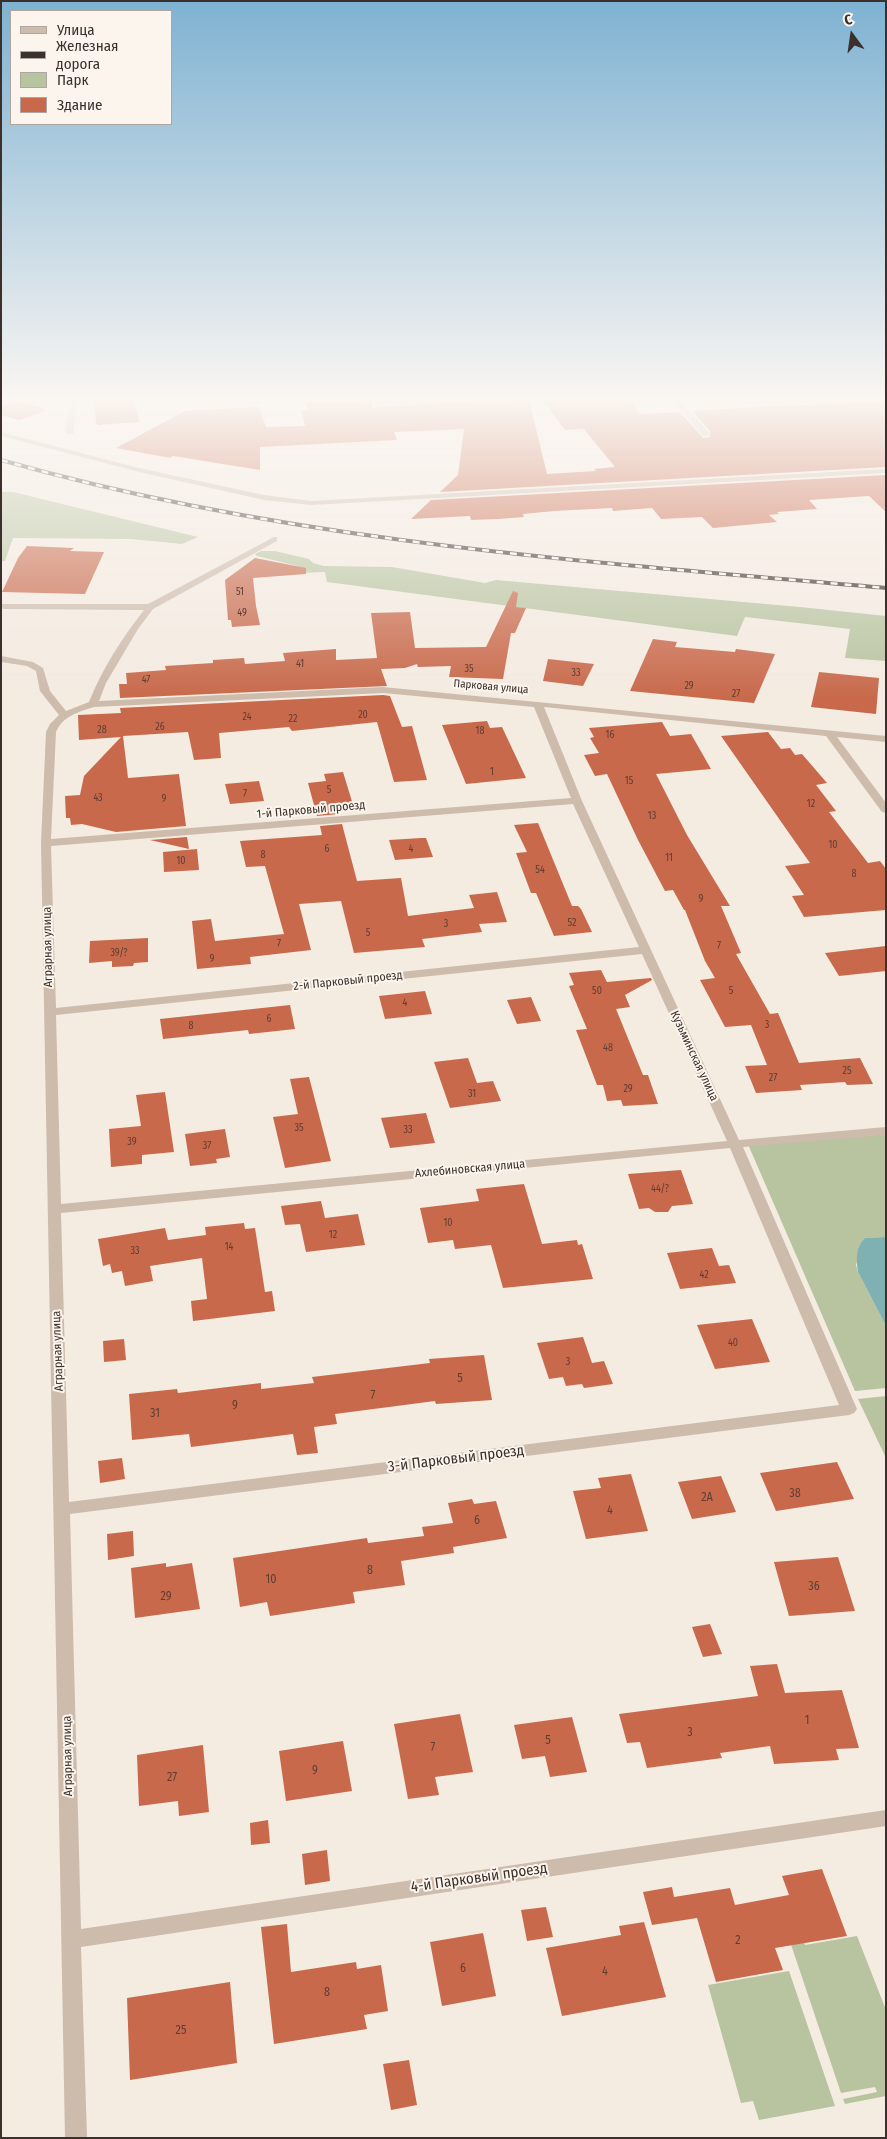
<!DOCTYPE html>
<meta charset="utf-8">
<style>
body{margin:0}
#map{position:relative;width:887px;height:2139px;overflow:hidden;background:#f4ebe1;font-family:"Fira Sans Condensed",sans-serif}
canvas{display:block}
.frame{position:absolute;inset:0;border:2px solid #3b302b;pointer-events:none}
.legend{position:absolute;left:10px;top:10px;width:162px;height:115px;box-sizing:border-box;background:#fbf5ee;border:1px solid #aea6a0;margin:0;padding:6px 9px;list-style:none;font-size:15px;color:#3b302b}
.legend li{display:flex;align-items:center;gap:10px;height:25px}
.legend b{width:25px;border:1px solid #aea6a0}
.north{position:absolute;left:827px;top:10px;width:50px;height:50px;-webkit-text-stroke:4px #fbf5ee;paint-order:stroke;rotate:346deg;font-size:14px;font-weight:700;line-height:20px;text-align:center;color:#3b302b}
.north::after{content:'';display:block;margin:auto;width:18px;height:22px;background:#3b302b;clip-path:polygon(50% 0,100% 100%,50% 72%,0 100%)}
</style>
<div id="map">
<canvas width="887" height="2139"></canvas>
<div class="frame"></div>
<ul class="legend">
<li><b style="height:6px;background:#cdbbac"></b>Улица</li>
<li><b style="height:6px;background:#3b302b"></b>Железная дорога</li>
<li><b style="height:14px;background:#b8c4a0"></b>Парк</li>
<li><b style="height:14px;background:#c8694b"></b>Здание</li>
</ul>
<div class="north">С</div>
</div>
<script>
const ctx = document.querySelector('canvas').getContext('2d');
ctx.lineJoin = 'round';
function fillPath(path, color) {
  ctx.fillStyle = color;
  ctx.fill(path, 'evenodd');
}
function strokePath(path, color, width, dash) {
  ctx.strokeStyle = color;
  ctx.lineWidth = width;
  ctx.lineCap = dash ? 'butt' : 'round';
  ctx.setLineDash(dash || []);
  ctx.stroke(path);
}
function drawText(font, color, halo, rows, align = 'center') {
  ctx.font = font + ' "Fira Sans Condensed",sans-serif';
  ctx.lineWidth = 4;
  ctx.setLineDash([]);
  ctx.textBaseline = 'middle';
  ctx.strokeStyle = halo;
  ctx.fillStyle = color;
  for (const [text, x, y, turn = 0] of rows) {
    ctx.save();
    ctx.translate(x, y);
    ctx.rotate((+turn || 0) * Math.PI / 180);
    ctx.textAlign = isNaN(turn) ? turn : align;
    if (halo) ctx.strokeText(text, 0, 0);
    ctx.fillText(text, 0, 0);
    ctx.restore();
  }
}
const green = new Path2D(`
 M1,492H13L198,537L182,544L131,539L13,538L5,561H1Z
 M261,551H275L309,559L313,563L324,566L392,567L485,583L496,580L800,607L886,616V661L845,658L850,629L745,617L737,636L327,582L325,572L299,573L297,566L257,556L255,554Z
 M886,1129V1237L865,1238L856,1265L858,1272L886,1326V1388L855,1391L747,1142Z
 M886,1396V1458L858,1399Z
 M790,1901L805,1945L857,1936L886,2010V2096L845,2104L843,2099L877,2092L875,2087L841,2093L777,1903Z
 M789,1971L835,2106L759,2120L753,2101L741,2103L708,1985Z`);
const water = new Path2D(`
 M886,1237V1326L858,1272C856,1259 856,1247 865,1238Z`);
const building = new Path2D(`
 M94,400H133L140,422L98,425L96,423Z
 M529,400L547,474L596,471L594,469L615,467L584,429L565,430L543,400H630L640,414L680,412L703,438L710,437V431L692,411L776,406L886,402V467L440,492L458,475L464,429L394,432L397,440L260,447V470L173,456L170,458L116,448L185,411L259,407L266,427L305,426L301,410H307L306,402L372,401V408L468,401Z
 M18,401L48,410L19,420L1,415V407Z
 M886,475V512L869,496L809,500L817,509L777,512L779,514L769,515L777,522L713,528L702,517L661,519L652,508L613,511L612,508L554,511L523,514L524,517L498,519L471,520L470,516L411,519L431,500Z
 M27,546L74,548L70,551L104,552L85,594L2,592L18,558Z
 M255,558L306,568V574L253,578L256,606L260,625L232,627L231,620H228L225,580Z
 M513,591L518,593L516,607L526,608L515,633H511L503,679L449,677L451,666L418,667L417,664L405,668L381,669L387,686L120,698L119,684H127L126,673L166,670L165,666L213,663V660L244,658L245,664L285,661L283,653L336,649V660L377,658L371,613L410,612L415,648L486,647Z
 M653,639L677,642L675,647L735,652L736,649L775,654L754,703L630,691Z
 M548,659L594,664L583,686L543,681Z
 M819,672L879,678L876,714L811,707Z
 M383,695L390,696L402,727L412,726L427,780L394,782L377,722L292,731L289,727L219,733L221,758L194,760L188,732L123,736L128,778L179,774L186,826L116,832L82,824L71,825L70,818H66L65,796L80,795L84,776L121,737L79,740L78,715L121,713L120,708Z
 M487,721L490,728L502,727L526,778L466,784L442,725Z
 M662,722L670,736L691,734L711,769L656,774L687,835L730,906H721L741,953L736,954L770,1014L778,1013L799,1063L860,1058L873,1084L847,1085L845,1082L800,1085L802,1090L756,1093L745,1066L767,1065L751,1025L725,1027L700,980L715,978L705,961L685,910H684L673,890L665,891L638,840L607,774L595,776L584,755L599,753L590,738L594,737L589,728Z
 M768,732L781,749L790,748L795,755L802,754L827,783L816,785L836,811L829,812L868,863L880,861L886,869V910L804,917L792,896L804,895L785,866L810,863L721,736Z
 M343,772L354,808L338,809L339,814L317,816L308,783L326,781L324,774Z
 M259,781L264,801L230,804L225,784Z
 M538,823L572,906H578L581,909L592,932L554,936L536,893H531L516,853L527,852L514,825Z
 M342,824L357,881L401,878L408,916L474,908L469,895L497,892L507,922L479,924L482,932L422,939L425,947L354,953L341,901L299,904L311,950L250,957L251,964L197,969L192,921L211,919L215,941L284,934L265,866L246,867L240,841L322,835L320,826Z
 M187,837L189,849L150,840Z
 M421,838H426L433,857L395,860L389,840Z
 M197,849L199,870L164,872L163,852Z
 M148,938V962L134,963L133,966L112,967V961L89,963L90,941Z
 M886,946V971L839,976L825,953Z
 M601,970L607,982L651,978L652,980L625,995L630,1007L616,1009L643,1075H648L658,1104L623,1106L621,1100L607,1101L603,1085H597L576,1030L587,1029L569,986L574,985L569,973Z
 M425,991L432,1014L385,1019L379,996Z
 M531,997L541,1021L517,1024L507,1000Z
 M290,1005L295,1029L249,1034L248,1030L163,1039L160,1019Z
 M468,1058L477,1083L493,1081L501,1101L450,1108L434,1062Z
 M309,1077L331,1161L285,1168L273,1117L298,1114L290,1079Z
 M165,1092L174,1152L142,1155V1164L111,1167L109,1129L141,1126L136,1095Z
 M426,1113L435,1143L390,1148L381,1118Z
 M225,1129L230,1157L216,1159L217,1163L190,1166L185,1134Z
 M681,1170L693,1204L672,1206L668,1212H655L649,1208L639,1209L628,1174Z
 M524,1184L542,1244L577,1240L578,1245L582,1244L593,1279L503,1288L491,1245L455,1249L453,1240L428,1243L420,1208L479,1201L476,1189Z
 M321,1201L325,1218L358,1214L365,1245L306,1252L300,1224L285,1225L281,1206Z
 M244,1223L245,1229L255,1228L265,1292L272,1291L275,1311L193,1321L191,1301L207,1299L202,1258L150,1266L153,1281L125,1286L122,1271L112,1273L110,1264L103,1266L98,1239L165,1228L168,1240L206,1235L205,1227Z
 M712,1248L719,1266L729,1265L736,1283L680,1289L667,1253Z
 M752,1319L770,1362L715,1369L697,1325Z
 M583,1337L592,1363L604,1361L613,1384L584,1388L582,1384L566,1386L563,1377L549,1379L537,1343Z
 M124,1339L126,1360L104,1362L103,1341Z
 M484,1355L492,1400L436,1404L435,1401L335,1414L337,1424L314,1427L318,1453L297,1455L293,1434L191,1447L189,1434L132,1440L129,1394L177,1389L178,1393L261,1383V1389L314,1383L312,1377L430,1363L429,1359Z
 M122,1458L125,1479L100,1483L98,1461Z
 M837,1462L854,1499L776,1511L760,1473Z
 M631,1474L648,1531L586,1539L573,1491L601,1488L598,1478Z
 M721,1476L736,1512L692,1519L678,1482Z
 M472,1499L474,1504L496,1501L507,1538L453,1547L454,1553L401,1561L405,1585L353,1592L355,1603L270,1616L267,1602L240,1607L233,1558L367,1538L368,1543L424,1536L422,1527L453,1523L448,1503Z
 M133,1531L134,1556L108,1560L107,1534Z
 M838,1557L855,1611L789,1616L774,1562Z
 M166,1563V1567L192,1563L200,1609L135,1618L131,1568Z
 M710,1624L722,1654L703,1657L692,1627Z
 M777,1664L785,1693L842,1690L859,1748L836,1749L839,1760L774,1764L770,1746L720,1753L722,1758L647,1768L640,1742L627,1743L619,1714L758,1696L750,1666Z
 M460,1714L473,1772L435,1777L439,1795L408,1799L394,1724Z
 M572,1717L587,1772L550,1777L545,1756L522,1759L514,1725Z
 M343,1741L352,1791L286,1801L279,1751Z
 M203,1745L209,1812L179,1816L178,1801L139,1806L137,1755Z
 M268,1820L270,1843L251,1845L250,1823Z
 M327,1850L330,1881L305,1885L302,1854Z
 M822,1869L847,1936L775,1948L783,1970L716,1982L697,1918L652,1925L643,1892L672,1887L674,1897L730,1888L735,1905L789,1895L782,1876Z
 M546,1907L553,1937L527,1941L521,1910Z
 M644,1922L666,1997L562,2016L546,1948L621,1935L619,1926Z
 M287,1924L291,1972L356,1962L357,1969L381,1965L388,2011L364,2015L367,2029L274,2044L261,1927Z
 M483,1933L496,1996L442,2006L430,1942Z
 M230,1982L237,2063L130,2080L127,1998Z
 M409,2060L417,2105L391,2110L383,2064Z`);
const minor = new Path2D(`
 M73,400H79L75,416L74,433L70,435L66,433L67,416Z
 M672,400H679L709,432V436H703Z
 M274,537H277V541L153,609L138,629L106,683L99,701L383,687L886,736V742L837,737L886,803V813L882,812L826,736L544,707L582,801L739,1140L886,1127V1135L743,1147L857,1409L854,1413L849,1415L70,1514L81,1929L886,1810V1826L81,1947L87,2138H65L41,843L46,732L50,724L59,715L40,691L36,671L27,666L1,662V656L33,662L43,668L50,691L66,711L89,702C102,669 122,638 144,610L3,609L1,604H148ZM383,693L534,707L571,798L51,839L56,732C63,716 78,712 94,707ZM573,804L639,947L56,1008L51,846ZM642,954L727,1141L61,1204L56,1015ZM730,1148L839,1405L69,1502L61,1213Z`);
const tertiary = new Path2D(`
 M1,432L139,468L264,495L312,501L886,469V473L312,505L264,500L139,472L1,436Z`);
const rail = new Path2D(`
 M1,460C289,542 589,562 886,588`);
const numberNames = [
 ["51",240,592],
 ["49",242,613],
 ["41",300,664],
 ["35",469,669],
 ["33",576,673],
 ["47",146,680],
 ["29",689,686],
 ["27",736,694],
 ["20",363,715],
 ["24",247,717],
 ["22",293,719],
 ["26",160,727],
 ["28",102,730],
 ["18",480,731],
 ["16",610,735],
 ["1",492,772],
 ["15",629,781],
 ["5",329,790],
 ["7",245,794],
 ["43",98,798],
 ["9",164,799],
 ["12",811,804],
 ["13",652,816],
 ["10",833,845],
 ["6",327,849],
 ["4",411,849],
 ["8",263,855],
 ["11",669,858],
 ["10",181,861],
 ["54",540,870],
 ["8",854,874],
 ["9",701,899],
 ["52",572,923],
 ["3",446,924],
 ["5",368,933],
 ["7",279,944],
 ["7",719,946],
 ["39/?",119,953],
 ["9",212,959],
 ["50",597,991],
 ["5",731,991],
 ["4",405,1003],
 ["6",269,1019],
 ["3",767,1025],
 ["8",191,1026],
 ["48",608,1048],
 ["25",847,1071],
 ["27",773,1078],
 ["29",628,1089],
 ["31",472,1094],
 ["35",299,1128],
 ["33",408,1130],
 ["39",132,1142],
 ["37",207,1146],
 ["44/?",660,1189],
 ["10",448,1223],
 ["12",333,1235],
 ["14",229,1247],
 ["33",135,1251],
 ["42",704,1275],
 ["40",733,1343],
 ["3",568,1362]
];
const farStreetnames = [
 ["Парковая улица",491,687,5]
];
const streetNames = [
 ["1-й Парковый проезд",311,810,-5],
 ["Аграрная улица",48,947,-91],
 ["2-й Парковый проезд",348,981,-6],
 ["Кузьминская улица",694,1056,65],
 ["Ахлебиновская улица",470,1169,-5],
 ["Аграрная улица",58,1351,-92],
 ["Аграрная улица",68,1756,-91]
];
const nearNumbernames = [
 ["5",460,1379],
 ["7",373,1396],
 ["9",235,1406],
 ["31",155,1414],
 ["38",795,1494],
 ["2А",707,1498],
 ["4",610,1511],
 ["6",477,1521],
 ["8",370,1571],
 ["10",271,1580],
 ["36",814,1587],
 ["29",166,1597],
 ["1",807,1721],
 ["3",690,1733],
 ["5",548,1741],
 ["7",433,1748],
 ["9",315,1771],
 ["27",172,1778],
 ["2",738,1941],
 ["6",463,1969],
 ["4",605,1972],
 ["8",327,1993],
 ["25",181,2031]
];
const nearStreetnames = [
 ["3-й Парковый проезд",456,1459,-7],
 ["4-й Парковый проезд",479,1878,-8]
];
fillPath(green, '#b8c4a0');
fillPath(water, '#7fb0b2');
fillPath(building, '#c8694b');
fillPath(minor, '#cdbbac');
fillPath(tertiary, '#cdbbac');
strokePath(rail, '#3b302b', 4);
strokePath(rail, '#fbf5ee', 2.5, [7]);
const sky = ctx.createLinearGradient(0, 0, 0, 699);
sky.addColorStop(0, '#7eb2d2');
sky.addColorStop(0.57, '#faf6f2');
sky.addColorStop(1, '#faf6f200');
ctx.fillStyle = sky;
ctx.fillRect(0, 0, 887, 699);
drawText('10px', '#5e3e33', null, numberNames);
drawText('11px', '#3b302b', '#fbf5ee', farStreetnames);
drawText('12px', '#3b302b', '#fbf5ee', streetNames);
drawText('12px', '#5e3e33', null, nearNumbernames);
drawText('15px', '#3b302b', '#fbf5ee', nearStreetnames);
</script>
